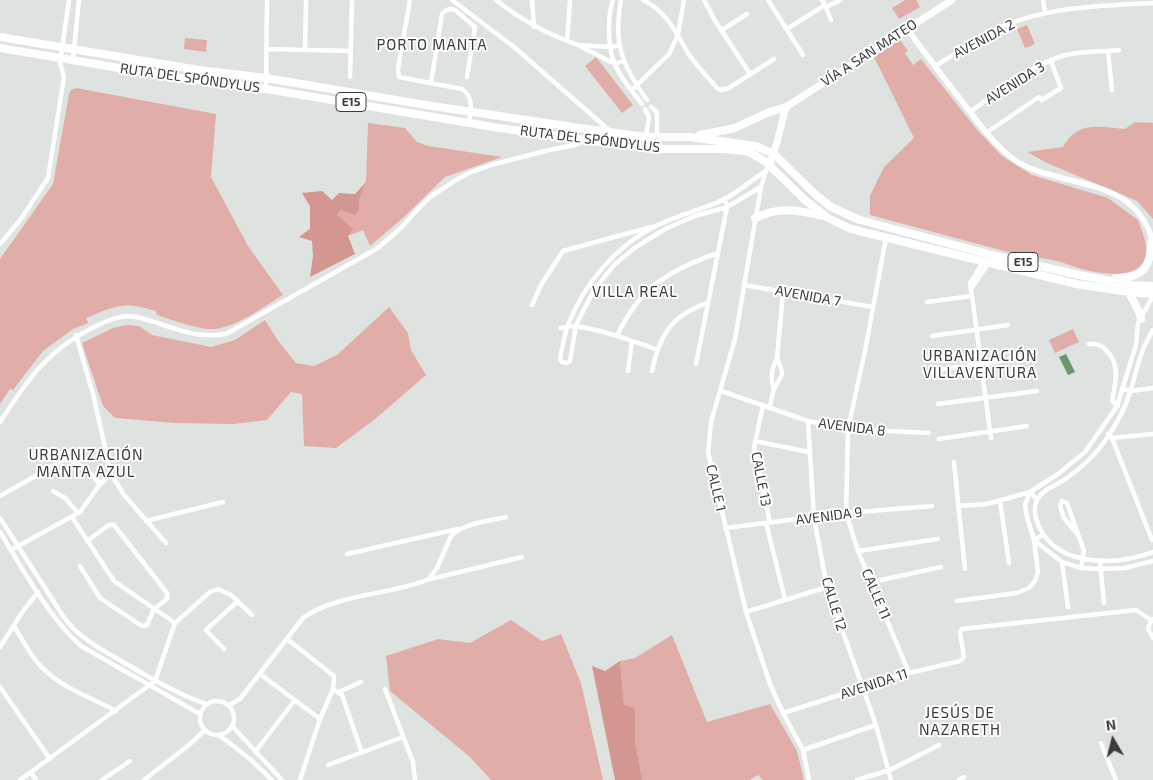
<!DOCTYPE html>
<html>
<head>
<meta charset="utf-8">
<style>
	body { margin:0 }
	#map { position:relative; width:1153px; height:780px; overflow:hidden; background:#dfe3e0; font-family:"Exo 2",sans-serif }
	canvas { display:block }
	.north { position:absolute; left:1088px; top:715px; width:50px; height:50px; -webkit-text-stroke:4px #fff; paint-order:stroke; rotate:352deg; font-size:14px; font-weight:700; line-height:20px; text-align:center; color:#3b3c3b }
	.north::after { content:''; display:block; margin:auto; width:18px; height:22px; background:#3b3c3b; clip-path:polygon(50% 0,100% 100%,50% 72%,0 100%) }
</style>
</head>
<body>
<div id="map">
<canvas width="1153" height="780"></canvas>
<div class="north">N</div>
</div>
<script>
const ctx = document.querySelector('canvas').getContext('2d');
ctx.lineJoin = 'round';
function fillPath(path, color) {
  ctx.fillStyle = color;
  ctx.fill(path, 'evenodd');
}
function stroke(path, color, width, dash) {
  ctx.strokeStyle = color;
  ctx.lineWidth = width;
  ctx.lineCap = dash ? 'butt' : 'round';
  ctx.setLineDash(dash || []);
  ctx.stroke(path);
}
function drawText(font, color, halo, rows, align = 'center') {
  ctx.font = font + ' "Exo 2",sans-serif';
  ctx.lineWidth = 4;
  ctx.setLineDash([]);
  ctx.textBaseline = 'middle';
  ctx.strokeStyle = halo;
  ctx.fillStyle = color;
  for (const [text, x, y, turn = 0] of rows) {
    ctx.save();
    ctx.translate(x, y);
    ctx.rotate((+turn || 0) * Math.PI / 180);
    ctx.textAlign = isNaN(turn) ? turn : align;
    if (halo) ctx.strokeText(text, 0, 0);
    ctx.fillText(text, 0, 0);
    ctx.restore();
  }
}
fillPath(new Path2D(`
	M905,0H916L920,7L899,19L892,8Z
	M1027,25L1035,44L1025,48L1017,29Z
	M185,38L207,40L206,52L184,49Z
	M900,40L908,51L905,53L913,65L921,59L978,131L1002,156L1032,175L1108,198L1138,220C1141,229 1146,239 1146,250C1147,279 1109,275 1090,271C1079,269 1068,264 1057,261C1044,258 1032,256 1019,255L870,215V196L884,167L914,138L874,57Z
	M596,57L633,105L622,113L585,66Z
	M76,88L216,114L211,177L248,246L283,295C263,307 237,327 214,329C199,330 172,320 157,315L156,311C124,301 117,305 86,318L88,323L73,329L43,351L13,390L10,389L0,404V259L53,184L69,94L71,90Z
	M1135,122L1153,123V219L1137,201L1047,163L1027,152L1063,147C1078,120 1099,127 1125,129Z
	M368,123L405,128L417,142L428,146L502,157L445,177L404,217L370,246L363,230L348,236L337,215L340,210H359V200L366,182Z
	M389,307L408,333L411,350L426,375L374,420L336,448L304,446L302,394L291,392L267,420L233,424L174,423L115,418L103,406L82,343L113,328L126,325L139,326L152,335L211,347L235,340L265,320L279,342L296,363L314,366L337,355Z
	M1073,329L1079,342L1055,353L1049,340Z
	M511,620L542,641L561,634L581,683L603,780H491L470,757L390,691L386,656L438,639L470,643Z
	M672,635L707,722L770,704L797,751L804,780H763L758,775L750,780H641L635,742V709L624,705L620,661L635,658Z`), '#e1ada8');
fillPath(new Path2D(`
	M366,182L359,200V210L355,215L340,210L337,215L353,229L348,236L355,254L310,277L313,256L312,241L299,237L310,229V206L302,193L322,191L332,200L339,193L355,194Z
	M620,661L624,705L635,708V742L642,780H615L592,666L605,671Z`), '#d49691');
fillPath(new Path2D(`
	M1066,354L1075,372L1068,375L1059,357Z`), '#6b976f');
stroke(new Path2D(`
	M410,0L398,69L399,77L462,89C474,97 471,110 469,123
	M452,0L514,47L610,131
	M496,0C522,21 547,34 578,45
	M532,0L534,27
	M613,0C607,17 608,49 615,65C622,80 633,92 642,104
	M621,0C613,44 622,65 647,100
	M643,0C666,11 676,32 688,53C696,65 708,78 718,89L722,90L729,88L774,59
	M704,0L714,19L750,74
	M768,0L803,55
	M1043,0L1045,12
	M825,5L831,20
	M826,7L840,0
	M787,29L825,5L822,0
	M722,30L747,14
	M567,41L570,0
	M619,45L611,47L578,45L615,64L623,61
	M266,49L350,51
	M305,50L306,0
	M1108,51L1112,90
	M73,59L79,0
	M935,66C957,53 978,37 1001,27C1049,6 1102,6 1153,3
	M350,77L352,0
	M431,83L442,14C445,10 449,8 455,10L475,27L467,77
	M266,89L267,0
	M632,90L669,54L678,35L684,0
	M651,107L657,112V149
	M970,112C999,91 1028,67 1062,56C1080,51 1101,52 1119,50
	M986,133L1039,97L1042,100L1061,88L1051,61
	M644,148L649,117L645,109
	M770,165L766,170L761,187L735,339L711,422L708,452L746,612L770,684L783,713L803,750L809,780
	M761,187L727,207L695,216L665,229L636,247L615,264L594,290L576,325L570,361L567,363L562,362L560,359C562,348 564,336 568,325C584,284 615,247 654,227C676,215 702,210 725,199C739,191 752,180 766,171
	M886,238L865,351L848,429L846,513L858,551L909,673
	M0,244L21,219L48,178L64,77L60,63L69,0
	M984,261L970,283L972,296L991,438
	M744,285L873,307
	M971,289L990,261
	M1153,296L1138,323L1136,345L1117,406L1111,415L1085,452L1058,474L1030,492L1025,505L1027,517L1034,540L1062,562L1081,568L1101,569L1125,568L1153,561
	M927,302L972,296
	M532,305L541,285L563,251L651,227
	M561,328C582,321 634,342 656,349
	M1153,330C1150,335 1147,341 1144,347C1136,366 1133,389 1124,408C1119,419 1112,431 1105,441C1095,455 1081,468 1067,478C1058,485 1042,489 1037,500C1032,510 1036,521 1040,529C1061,568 1117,565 1153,552
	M76,335L93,394L111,474L124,495L166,543
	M617,336C639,288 669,270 718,253
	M932,336L1008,325
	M1089,344C1095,343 1099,344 1104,348C1121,362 1116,382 1112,401L1118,406
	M696,364L727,207L725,198
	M936,370L1022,358
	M628,371L632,341
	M652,371C659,336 672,314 708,303
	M774,389C769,378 772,368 777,358
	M1123,389L1131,391L1153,388
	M721,391L808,421L848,429L929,433
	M938,404L1037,391
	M763,405L754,448L770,523
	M770,407C771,401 772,393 775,387C784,373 784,374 777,358L783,292
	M808,421L814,518L827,587L876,725L891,780
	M0,422C28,379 48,349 96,326C109,320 122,314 136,317C168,324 192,340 226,334L378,248L402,227L417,210L430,197L456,180L469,173L491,165L549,150L575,145L586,140L587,129
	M1108,434L1112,438L1152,540
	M1112,438L1153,434
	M939,439L1027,426
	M755,441L809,452
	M954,462L965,569
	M100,484L111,474
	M53,491L65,498L78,513
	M0,496L64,460C77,459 92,474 100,484L80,512L11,550
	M1000,501L1009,563
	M958,506L987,504L1030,492L1037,500
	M0,518L63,616C78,638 101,649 123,662C150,678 177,694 206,704
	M146,521L223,502
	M766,523L785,599
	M725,528L846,513L932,506
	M0,532C22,568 50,619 81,646L200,714
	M1078,535L1064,518L1060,506L1062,501L1067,503L1084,551L1081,568
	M858,551L938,539
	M347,554L458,529
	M1100,561L1104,603
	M1062,562L1068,607
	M80,566L100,598L142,626L147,625L154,609L167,599V593L114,525H109L87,541
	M431,579L522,557
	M872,582L941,567
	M957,601L1017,593L1029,588L1035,581L1038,572L1034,540L1043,535
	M746,612L827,587
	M1152,621L1151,620L1148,629L1153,638
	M175,623L210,592L218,589L231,595L252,615
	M14,626C24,642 33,661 48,673C67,690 94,699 116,711
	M287,639L334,676L333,689L320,719L300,780
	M0,647L23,611L38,592
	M224,649L206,630L238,601
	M260,674L320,719
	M0,687L50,759
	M333,689L342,695L362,753
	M385,689L413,762L415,780
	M339,692L361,682
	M200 718a17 17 0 1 1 34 0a17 17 0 1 1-34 0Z
	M229,705L240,699L303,618C335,594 392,595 429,579L437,568L451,536C464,523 488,521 506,517
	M783,713L909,673L960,661L964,657L960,632L962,629L1136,610L1151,620L1153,619
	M232,726L282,780
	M219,735L250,759L272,780
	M1101,743L1116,780
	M803,750L876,725
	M255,752L295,700
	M328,765L403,737
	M31,772L36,780
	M20,780L155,681L175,623L114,581L72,517
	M102,780L130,761
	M144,780L189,745L205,730
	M857,780L890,770L939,745
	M959,780L964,777`), '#fff', 4.5);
stroke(new Path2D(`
	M907,29C926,54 945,80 965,105C980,125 995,146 1016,161C1027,168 1039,172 1051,175C1097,188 1138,190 1153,242`), '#fff', 5.5);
stroke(new Path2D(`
	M770,165L777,142L786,107L952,0`), '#fff', 7);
stroke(new Path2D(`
	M0,37L199,70L266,78L432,106L587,129L646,137H690L756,146L774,154L817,196L831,207L860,220L992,255L1079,275L1132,285L1153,286
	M0,48L167,76L266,89L499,128L608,143L657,149H724L744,151L751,153L766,162L805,200L828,218L851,229L1076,284L1129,292L1153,294
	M700,135L735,128L767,113L786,107
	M755,218C781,206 797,210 823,216
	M1116,278C1145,278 1151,265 1152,239
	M1129,292L1139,312L1141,319`), '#fff', 8);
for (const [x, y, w] of [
	[351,102,30],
	[1023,262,30]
]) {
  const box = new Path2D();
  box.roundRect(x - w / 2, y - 9.5, w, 19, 4);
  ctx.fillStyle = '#fff';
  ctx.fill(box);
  stroke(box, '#3b3c3b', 1);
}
drawText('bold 12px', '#3b3c3b', null, [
	["E15",351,102],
	["E15",1023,262]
]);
drawText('14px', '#3b3c3b', '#fff', [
	["AVENIDA 2",984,39,-28],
	["VÍA A SAN MATEO",869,53,-33],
	["RUTA DEL SPÓNDYLUS",190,78,8],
	["AVENIDA 3",1015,83,-32],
	["RUTA DEL SPÓNDYLUS",590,139,7],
	["AVENIDA 7",808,296,10],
	["AVENIDA 8",852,427,7],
	["CALLE 13",761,479,79],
	["CALLE 1",716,488,77],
	["AVENIDA 9",829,516,-7],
	["CALLE 11",876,594,67],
	["CALLE 12",834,604,73],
	["AVENIDA 11",874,684,-18]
]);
ctx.letterSpacing = '1px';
drawText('15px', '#3b3c3b', '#fff', [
	["PORTO MANTA",432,45],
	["VILLA REAL",635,292],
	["URBANIZACIÓN",980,356],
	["VILLAVENTURA",980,373],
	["URBANIZACIÓN",86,455],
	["MANTA AZUL",86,472],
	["JESÚS DE",960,713],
	["NAZARETH",960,730]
]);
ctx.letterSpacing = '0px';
</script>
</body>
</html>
